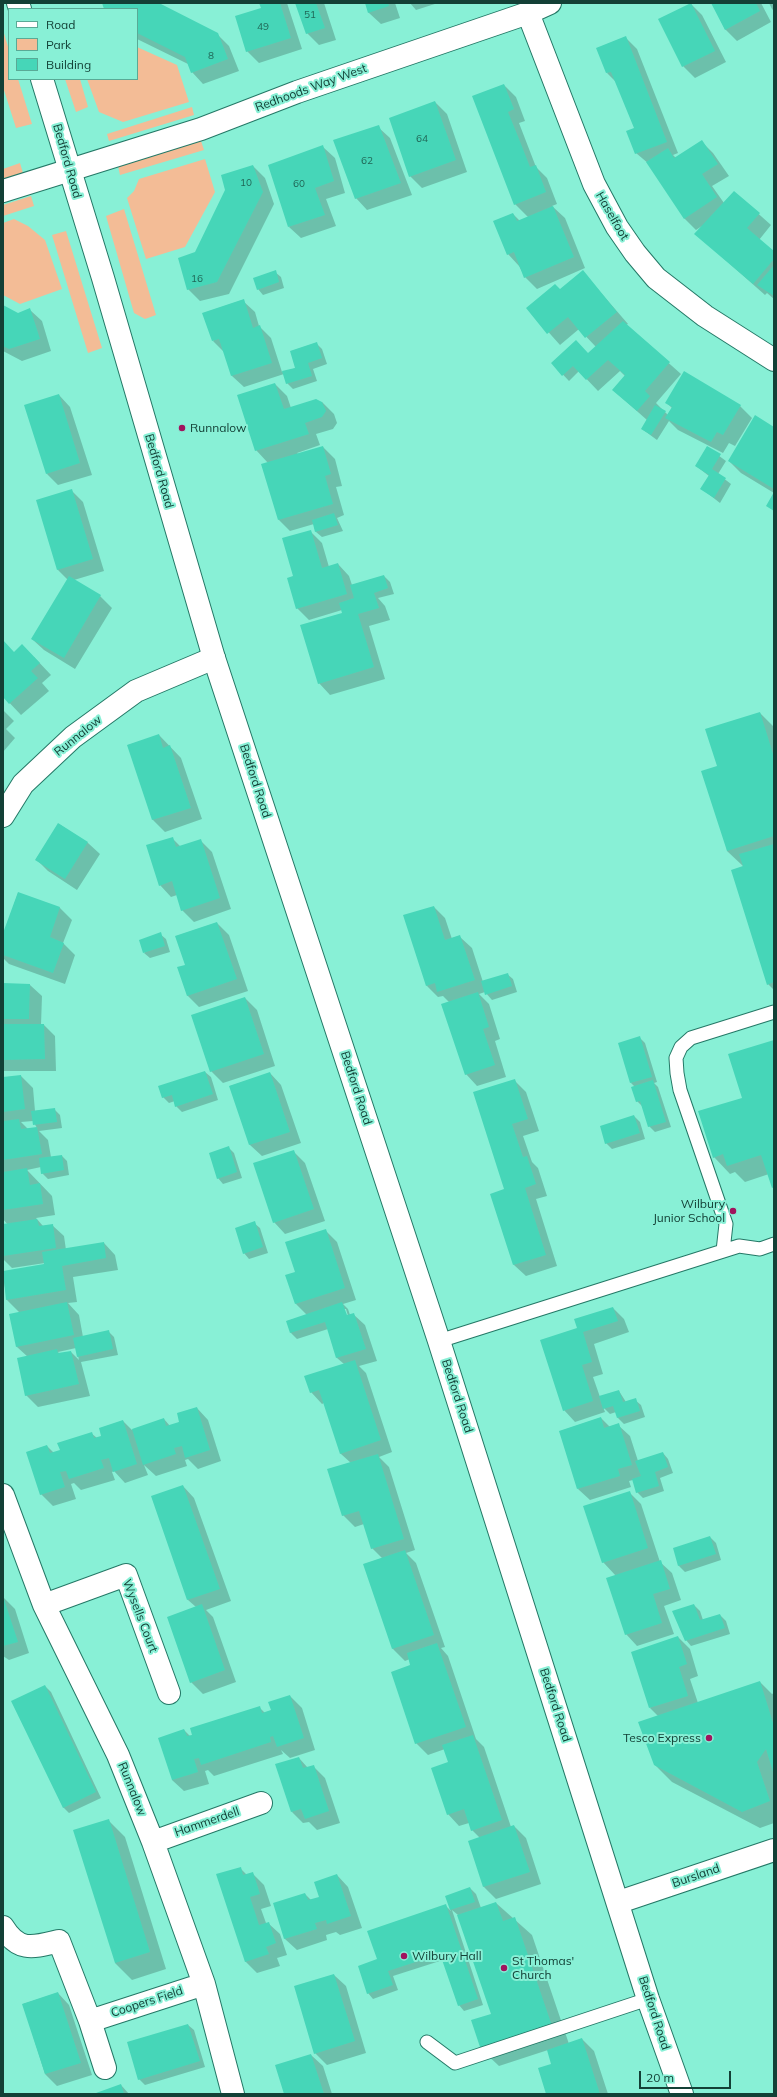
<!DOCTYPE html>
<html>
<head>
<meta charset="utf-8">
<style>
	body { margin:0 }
	#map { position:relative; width:777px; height:2097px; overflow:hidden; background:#88f0d6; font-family:Mulish,sans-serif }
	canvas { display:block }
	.frame { position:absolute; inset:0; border:4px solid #134036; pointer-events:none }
	.legend { position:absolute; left:8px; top:8px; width:130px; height:72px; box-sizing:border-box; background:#88f0d6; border:1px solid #59aa96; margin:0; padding:5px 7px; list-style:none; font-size:12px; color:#134036 }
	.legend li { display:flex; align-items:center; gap:8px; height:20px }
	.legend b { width:20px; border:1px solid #59aa96 }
	.scale { position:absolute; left:639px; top:2071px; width:92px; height:18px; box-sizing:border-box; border:2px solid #134036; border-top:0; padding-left:5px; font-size:12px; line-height:14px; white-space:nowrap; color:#134036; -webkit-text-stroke:3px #88f0d6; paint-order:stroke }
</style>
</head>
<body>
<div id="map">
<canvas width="777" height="2097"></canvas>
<div class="frame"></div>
<ul class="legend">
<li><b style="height:5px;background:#fff"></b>Road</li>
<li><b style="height:11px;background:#f3bc96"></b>Park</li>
<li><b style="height:11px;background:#46d6b8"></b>Building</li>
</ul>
<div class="scale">20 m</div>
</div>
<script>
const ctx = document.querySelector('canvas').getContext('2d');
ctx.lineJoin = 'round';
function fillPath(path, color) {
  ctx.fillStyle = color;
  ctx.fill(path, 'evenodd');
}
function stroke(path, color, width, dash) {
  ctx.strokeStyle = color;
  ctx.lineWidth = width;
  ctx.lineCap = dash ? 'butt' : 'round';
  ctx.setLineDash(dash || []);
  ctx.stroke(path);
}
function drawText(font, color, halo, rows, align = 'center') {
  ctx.font = font + ' Mulish,sans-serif';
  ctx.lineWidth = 4;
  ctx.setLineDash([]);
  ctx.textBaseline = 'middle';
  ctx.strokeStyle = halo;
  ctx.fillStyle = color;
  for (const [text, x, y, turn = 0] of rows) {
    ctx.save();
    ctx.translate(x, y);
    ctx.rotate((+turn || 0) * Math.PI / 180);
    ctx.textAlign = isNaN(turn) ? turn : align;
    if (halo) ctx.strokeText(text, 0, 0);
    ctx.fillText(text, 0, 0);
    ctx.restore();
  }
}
fillPath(new Path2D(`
	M3,30L9,50V79H18L32,124L16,128L3,87Z
	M137,47L177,65L189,102L123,122L99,112L87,79H137Z
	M65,79H80L88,107L76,112Z
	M192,107L194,115L109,141L107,134Z
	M201,141L204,150L120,175L118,166Z
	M205,159L215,192L185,247L146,259L127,198L134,191L139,179Z
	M20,163L23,173L3,180V169Z
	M31,196L34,206L3,216V205Z
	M124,209L156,315L145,319L134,313L106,216Z
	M14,219L28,226L45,240L62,289L20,304L3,295V223Z
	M66,231L102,348L88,353L52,235Z`), '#f3bc96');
fillPath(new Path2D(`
	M104,3H157L217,34L229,46L239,71L203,84L192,72L188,64L137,39V9H105Z
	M260,3H287L302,49L259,63L247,51L262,9Z
	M296,3H324L336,40L319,45L307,33Z
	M366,3H395L400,18L381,24L369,13Z
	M410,3H438L416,10Z
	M712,3H761L771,22L737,41L725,29Z
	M769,3H774V11L772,9Z
	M691,4L702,15L726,62L695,78L683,66Z
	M625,37L637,49L678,153L673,155L676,158L702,142L713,153L729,176L712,186L724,203L734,192L771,225L759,240L774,252V299L767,293L765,295L696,234L702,226L696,230L684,218L649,164L636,153L635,128L617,83L607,73Z
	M504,85L516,97L525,121L519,123L536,167L547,178L557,204L552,206L565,218L585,268L537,289L525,277L519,266L508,254L513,214L520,221L528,217L515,204Z
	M435,102L447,114L467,172L422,188L410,176Z
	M378,127L390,138L412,195L367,210L356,198Z
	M323,147L335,158L345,193L326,199L336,226L301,238L289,227Z
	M253,166L265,178L274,204L229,294L200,301L188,289Z
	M275,272L281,277L284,288L263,295L258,289Z
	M583,272L628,324L626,325L681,374L656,403L668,415L672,408L667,403L740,406L752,418L735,446L729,443L723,453L678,430L669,421L657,440L642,429L647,420L613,390L625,376L620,371L598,391L579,371L569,381L552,363L588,354L596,347L579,329L560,345L527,308L560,290Z
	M243,301L255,312L259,326L271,338L282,372L296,368L316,343L322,349L327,364L313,369L317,381L293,389L287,383L284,374L244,387L232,376L225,353L213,341Z
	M3,306L18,314L30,310L42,321L51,351L22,361L3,351Z
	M275,384L287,396L291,408L322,402L334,414L337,423L333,429L316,434L320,445L297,453L298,454L323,447L335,459L342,486L336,487L344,515L337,518L343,531L322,537L316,532L314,524L290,531L279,520L268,463L256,450Z
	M59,395L70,407L92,475L58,485L47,474Z
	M774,428V493L741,473L729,461Z
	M707,447L726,461L718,474L731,484L720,503L702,489L709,476L696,466Z
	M71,490L83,502L104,571L74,580L100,596L112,608L75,669L44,650L32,639L68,580L58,570L37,501Z
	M310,531L322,543L329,567L338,564L349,576L352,585L384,576L390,582L394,594L378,598L385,606L390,620L369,626L385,679L330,695L319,683L343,613L342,610L309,620L297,608L294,577Z
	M3,641L14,653L34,657L51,675L42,683L49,691L21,715L3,696Z
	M3,710L14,721L6,729L15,738L3,752Z
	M760,713L774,727V990L768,984L744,867L727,851L718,767Z
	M159,735L181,758L202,819L165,832L153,820L128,745Z
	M59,824L88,843L100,854L77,890L48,871L36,859Z
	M172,838L181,847L201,841L212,852L231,909L194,922L182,910L177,895L171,897L160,885Z
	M18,893L60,908L72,920L63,943L75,955L65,984L9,964L3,958V936Z
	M434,907L445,918L452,939L460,937L472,948L483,982L507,974L513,979L517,992L492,1000L485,992L479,994L489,1004L500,1039L495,1041L506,1077L477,1086L466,1074L449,1002L443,996L438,997L427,986Z
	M217,923L229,935L248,991L199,1007L187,995L186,965Z
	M160,934L166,939L170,952L150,958L144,953Z
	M3,984L30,985L42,996L41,1025H44L55,1036L56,1071H3Z
	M245,998L257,1010L275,1066L223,1083L211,1071Z
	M640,1038L645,1043L657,1082L654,1083L658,1087L671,1127L655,1132L649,1126L643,1107L637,1101L635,1087L631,1083Z
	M774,1041V1189L769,1174L745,1182L735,1172L730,1174L714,1157Z
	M205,1072L211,1077L218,1100L182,1112L176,1106L175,1101L169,1103L163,1097Z
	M270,1073L281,1085L301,1143L262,1156L250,1145L230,1086Z
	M21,1076L33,1088L35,1111L54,1109L60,1115L62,1128L39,1131L48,1140L51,1157L62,1156L67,1161L69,1175L48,1179L42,1173L41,1167L27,1170L52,1196L55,1215L36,1218L43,1226L52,1225L64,1236L66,1250L104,1243L115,1255L118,1270L73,1277L77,1302L68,1303L79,1315L83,1337L108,1331L114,1337L118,1355L81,1362L90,1396L38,1407L26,1395L28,1357L17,1347L20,1313L7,1300L3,1276V1272L45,1265V1263L12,1268L3,1259V1225H8L3,1219V1078ZM33,1121L37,1128L28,1129L21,1122ZM76,1348L79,1360L71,1352L60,1354L58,1352Z
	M514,1080L526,1092L539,1131L523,1136L532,1162L538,1168L547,1196L536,1199L557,1266L526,1276L514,1265L505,1190Z
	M634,1116L640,1122L645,1139L612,1149L606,1143Z
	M229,1148L234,1153L242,1178L223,1184L218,1178Z
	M293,1151L305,1163L325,1221L285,1234L274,1222Z
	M254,1223L260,1228L268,1253L249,1259L244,1253Z
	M325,1230L337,1242L356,1300L343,1304L348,1309L350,1315L353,1314L365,1325L377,1361L359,1366L366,1373L392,1452L379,1457L389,1467L415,1550L406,1553L416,1563L445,1647L441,1648L448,1656L476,1739L484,1747L511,1827L514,1826L526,1838L541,1884L496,1899L484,1887L469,1842L480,1838L472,1830L469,1823L459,1826L448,1814L450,1763L445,1749L428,1755L416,1743L412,1666L410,1659L405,1661L393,1649L364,1565L383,1559L372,1548L364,1524L355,1527L343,1515L351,1463L341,1454L324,1403L322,1404L311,1392L344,1364L337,1358L328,1329L297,1339L291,1333L287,1321L307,1315L296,1304L287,1276L296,1273ZM344,1309H346L349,1319L347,1320Z
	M613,1308L624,1319L629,1332L594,1344L603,1374L593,1377L600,1397L619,1391L626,1402L635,1400L641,1405L645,1417L624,1424L618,1418L616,1412L610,1414L603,1407L605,1412L575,1422L564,1410L578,1329Z
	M197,1408L208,1420L221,1461L198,1469L188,1459L185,1460L187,1466L156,1476L144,1465L148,1475L125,1483L114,1471L112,1472L115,1480L81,1490L74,1483L71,1484L76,1499L53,1506L41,1494L47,1446L54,1453L61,1451L91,1433L97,1438L102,1437L123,1421L132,1430L164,1419L170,1426L180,1422Z
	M601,1418L610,1427L618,1425L630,1436L638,1461L663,1453L668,1459L673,1473L660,1478L664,1491L643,1498L637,1492L633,1480L629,1481L631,1487L590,1500L578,1489Z
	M183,1486L194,1498L231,1601L206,1610L213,1617L236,1682L203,1694L191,1682L196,1607L188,1600L152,1497Z
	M629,1492L641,1504L660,1562L672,1573L681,1600L664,1606L674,1634L637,1646L626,1634L616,1576L603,1562Z
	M710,1537L716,1543L721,1560L685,1572L679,1566L674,1549Z
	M3,1597L15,1609L29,1653L9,1660L3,1656Z
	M694,1605L700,1611L703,1620L720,1615L726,1621L730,1634L691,1646L686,1640Z
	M678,1637L690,1649L698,1676L690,1679L698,1703L760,1682L772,1694L774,1693V1823L760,1828L672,1782L655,1765L658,1716L650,1708Z
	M45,1686L51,1692L101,1798L69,1813L63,1807Z
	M290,1696L302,1708L315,1750L290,1758L281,1750L283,1754L214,1776L208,1770L205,1771L209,1784L184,1791L172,1780L184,1730L190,1736L259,1707L265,1713L272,1711Z
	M299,1758L308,1768L313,1766L325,1778L340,1823L317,1830L309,1822L303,1823L292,1812Z
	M108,1820L125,1837L166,1969L132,1980L115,1963Z
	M240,1868L247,1875L252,1873L264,1885L271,1906L261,1909L266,1923H268L280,1934L287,1955L277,1958L280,1966L257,1973L245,1961Z
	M337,1875L348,1887L362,1928L340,1935L336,1932L326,1935L327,1940L297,1950L285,1939L274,1904L305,1894L311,1900L320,1898Z
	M470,1888L476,1894L481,1908L496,1903L532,1935L569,2044L582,2039L594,2051L608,2094H547L552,2065L548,2050L499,2066L482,2050L492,2015L458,1915L452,1910L483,2005L464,2011L459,2005L443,1960L393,1976L398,1990L373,1999L368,1993L378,1960L446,1906L451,1911L446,1897Z
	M334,1975L346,1986L366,2053L327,2065L315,2053Z
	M58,1993L69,2005L92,2075L57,2086L45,2074L23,2004Z
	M188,2025L194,2030L205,2067L145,2085L139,2079Z
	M311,2055L323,2066L332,2094H285Z
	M121,2085L129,2094H98Z`), '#0003');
fillPath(new Path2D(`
	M102,3H159L218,33L228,59L191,73L185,57L137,33V9H104Z
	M259,3H280L291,38L246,52L235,16L261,8Z
	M295,3H316L325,28L306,34Z
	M365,3H388L389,6L368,13Z
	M691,3L715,51L682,67L658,19Z
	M711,3H756L760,11L725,30Z
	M626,36L667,142L635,154L626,131L634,128L611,72L606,73L596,48Z
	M504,84L514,109L508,112L519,139L530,167L536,165L546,192L514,205L472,96Z
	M435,101L456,160L409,177L389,118Z
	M379,125L401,183L355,199L333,140Z
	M702,140L718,164L702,174L717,197L684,219L646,162L668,148L674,158Z
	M323,145L334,181L315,188L325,215L288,227L268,165Z
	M253,165L263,192L217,282L187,290L178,258L195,252L225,190L221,175Z
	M734,191L760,213L747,228L774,251V259L753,284L694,234Z
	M553,206L574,257L524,278L514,252L507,255L493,221L513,213L517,221Z
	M774,265V296L757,285Z
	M276,270L279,282L257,290L253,278Z
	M583,270L617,312L585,338L568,317L547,334L526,308L555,284L560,289Z
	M244,299L253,328L260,325L272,363L231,376L219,339L212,341L202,313Z
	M3,305L18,313L30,308L40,339L9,349L3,346Z
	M623,321L670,362L645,391L650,396L637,411L612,390L625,375L608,360L586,380L573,366L562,376L551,363L576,340L588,353Z
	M317,342L322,358L308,363L312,376L286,384L282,371L295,368L290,351Z
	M684,371L741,405L723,435L717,432L711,442L665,418L672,407L665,403Z
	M275,383L284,409L316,399L322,402L326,411L322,417L305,423L309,434L255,451L237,395Z
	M59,394L80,463L46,474L24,405Z
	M655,405L666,411L651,435L641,429Z
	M755,415L774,427V489L728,461Z
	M323,446L331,474L325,476L333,504L278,520L261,464Z
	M707,446L721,454L712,469L726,478L714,498L700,489L709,475L695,466Z
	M72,489L93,559L57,570L36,500Z
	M774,492V511L766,506Z
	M334,513L338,525L315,532L312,520Z
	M311,530L322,568L338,563L347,594L296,609L287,578L293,576L282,538Z
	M384,575L388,588L374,593L379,608L358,614L374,667L318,684L300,625L342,613L339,603L354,598L350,585Z
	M69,576L101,595L64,658L31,639Z
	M3,640L14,652L22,644L40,663L31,671L38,678L9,704L3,697Z
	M760,712L774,757V836L727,851L701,771L717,766L705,729Z
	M159,734L163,748L170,745L191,808L152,820L127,745Z
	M58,823L88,842L65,879L35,860Z
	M173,837L176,847L201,839L220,898L181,911L172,881L159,886L146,845Z
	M774,844V982L767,985L731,870L743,866L739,854Z
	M18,892L60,907L50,937L64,943L53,973L3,955V933Z
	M434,906L445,940L460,935L475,980L437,992L435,983L426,986L403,915Z
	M217,922L237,979L187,996L177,967L185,965L175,936Z
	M161,932L165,946L143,953L139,940Z
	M508,973L512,986L485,995L481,981Z
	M3,983L30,984L29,1019H3Z
	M478,992L489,1027L483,1029L495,1065L465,1075L441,1004Z
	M245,997L264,1054L210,1072L191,1015Z
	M3,1024H44L45,1059L3,1060Z
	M640,1036L652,1077L630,1083L618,1043Z
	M774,1040V1187L772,1188L761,1155L727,1166L723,1154L713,1158L698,1111L742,1098L728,1054Z
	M205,1071L213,1094L175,1107L172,1095L162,1098L158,1086Z
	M270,1072L290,1132L249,1145L229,1086Z
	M21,1075L25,1109L3,1112V1077Z
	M515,1079L528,1119L512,1124L523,1157L527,1156L536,1184L525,1188L546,1255L513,1265L490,1194L504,1189L473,1092Z
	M653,1080L666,1122L648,1127L640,1101L636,1102L631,1087Z
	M55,1108L57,1122L33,1125L31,1111Z
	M634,1115L640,1133L605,1144L600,1126Z
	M19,1119L21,1129L37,1127L42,1154L3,1160V1121Z
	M229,1146L237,1172L217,1179L209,1153Z
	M294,1150L314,1209L273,1223L253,1163Z
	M62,1155L64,1170L41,1174L39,1158Z
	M27,1168L30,1185L40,1183L43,1204L3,1210V1172Z
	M37,1219L39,1226L53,1224L56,1248L3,1256V1224Z
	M255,1221L263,1247L243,1254L235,1228Z
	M326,1229L345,1288L295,1304L285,1275L295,1272L285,1242Z
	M104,1242L106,1258L62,1266L66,1290L6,1300L3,1271L44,1264L42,1252Z
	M67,1302L74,1335L16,1347L9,1314Z
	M342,1302L347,1315L354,1313L366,1349L336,1358L325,1322L290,1333L286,1321Z
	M613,1307L618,1321L583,1332L592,1362L582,1365L593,1401L563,1411L540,1340L577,1328L574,1319Z
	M109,1330L113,1349L77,1357L73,1338Z
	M57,1349L58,1353L71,1351L79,1384L25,1396L17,1358Z
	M355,1360L381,1440L340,1454L319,1390L310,1393L304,1376Z
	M619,1390L623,1402L636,1398L640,1411L617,1418L613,1406L603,1409L599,1396Z
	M197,1407L210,1450L185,1458L182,1446L174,1448L176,1454L143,1465L132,1429L164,1418L166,1426L179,1422L177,1413Z
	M601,1417L604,1428L619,1423L632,1465L618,1469L620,1476L577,1489L559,1431Z
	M123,1420L137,1464L113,1472L109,1458L101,1460L104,1468L69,1479L66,1471L60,1472L65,1487L40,1495L26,1452L47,1445L50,1453L60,1450L57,1443L92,1432L94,1438L101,1436L99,1428Z
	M663,1452L668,1467L655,1472L659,1486L636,1493L632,1479L641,1476L635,1461Z
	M378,1454L404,1539L371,1549L359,1511L342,1516L327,1469Z
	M183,1485L220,1589L187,1600L151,1496Z
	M630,1491L648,1548L602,1563L583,1506Z
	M710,1536L716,1554L678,1566L673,1548Z
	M405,1550L434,1635L392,1649L363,1564Z
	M661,1560L670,1589L653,1594L662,1623L625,1635L606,1578Z
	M3,1596L18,1642L3,1646Z
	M202,1604L225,1670L190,1683L167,1617Z
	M694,1604L700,1620L720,1614L725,1628L685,1641L672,1611Z
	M678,1636L687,1664L679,1667L688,1696L649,1708L631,1652Z
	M437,1643L466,1727L415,1744L391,1672L410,1665L407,1653Z
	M760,1681L774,1726V1775L766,1749L757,1762L770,1801L742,1812L654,1765L638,1722Z
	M45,1685L96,1792L63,1808L11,1701Z
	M290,1695L304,1738L277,1747L273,1736L270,1737L271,1742L201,1765L199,1758L194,1759L198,1772L172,1780L158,1738L184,1729L187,1736L192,1735L190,1728L260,1706L262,1713L271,1710L268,1702Z
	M473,1735L502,1820L471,1831L464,1809L447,1815L431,1768L448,1762L442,1745Z
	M299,1757L303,1768L314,1765L329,1811L305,1819L301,1809L291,1812L275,1764Z
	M109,1819L150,1952L115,1963L73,1830Z
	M514,1825L530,1872L483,1887L468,1841Z
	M241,1867L243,1875L253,1872L260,1894L250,1897L259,1925L269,1922L276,1943L266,1947L269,1954L245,1962L216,1874Z
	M337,1874L351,1916L327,1924L326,1920L315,1923L317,1929L284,1939L273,1903L305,1893L308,1900L319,1897L314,1882Z
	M470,1887L475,1902L450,1910L445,1896Z
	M496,1902L503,1921L515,1917L552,2026L481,2050L471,2020L491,2014L457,1915Z
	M446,1904L478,1999L458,2006L440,1954L388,1971L393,1985L367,1994L358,1966L377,1959L367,1931Z
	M334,1974L355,2041L314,2054L294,1986Z
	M58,1992L81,2063L45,2074L22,2004Z
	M188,2024L200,2061L138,2080L127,2042Z
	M582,2038L600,2094H546L538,2068L551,2064L547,2050Z
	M311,2054L324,2094H284L275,2065Z
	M121,2084L124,2094H97L96,2093Z`), '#46d6b8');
const lane = new Path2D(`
	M723,1251L726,1224L680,1090L677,1073L676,1058L681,1047L691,1038L774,1012
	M439,1341L739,1246L760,1249L774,1244
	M427,2042L455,2063L648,1999`);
const street = new Path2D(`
	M528,13L594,184L617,227L635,253L656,278L705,316L774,360
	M3,191L201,129L297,92L528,13L550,3
	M3,816L23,784L73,737L136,691L214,658
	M3,1495L44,1605L118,1755L153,1842L204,1984L233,2094
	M44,1605L126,1575L169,1693
	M153,1842L261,1803
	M619,1902L774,1850
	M3,1927C19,1953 34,1947 59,1941L90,2021L105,2068
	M90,2021L204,1984`);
const secondary = new Path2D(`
	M18,3L20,9
	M42,79L103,278L214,658L439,1341L648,1999L682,2094`);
stroke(lane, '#247866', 15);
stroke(street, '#247866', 24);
stroke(secondary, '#247866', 24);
stroke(lane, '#fff', 13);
stroke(street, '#fff', 22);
stroke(secondary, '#fff', 22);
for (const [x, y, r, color] of [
	[182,428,4,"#a0145e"],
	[733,1211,4,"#a0145e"],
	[709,1738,4,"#a0145e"],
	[404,1956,4,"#a0145e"],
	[504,1968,4,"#a0145e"]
]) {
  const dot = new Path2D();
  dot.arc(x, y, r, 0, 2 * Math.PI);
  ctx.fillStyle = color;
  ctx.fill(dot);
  stroke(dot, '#88f0d6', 1.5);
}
drawText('10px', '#206656', null, [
	["51",310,15],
	["49",263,27],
	["8",211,56],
	["64",422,139],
	["62",367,161],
	["10",246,183],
	["60",299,184],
	["16",197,279]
]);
drawText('12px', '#134036', '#88f0d6', [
	["Redhoods Way West",311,88,-20],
	["Bedford Road",67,161,74],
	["Haselfoot",612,216,60],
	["Bedford Road",159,471,74],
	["Runnalow",78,736,-39],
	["Bedford Road",255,781,72],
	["Bedford Road",356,1088,72],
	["Bedford Road",457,1396,72],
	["Wysells Court",140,1616,69],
	["Bedford Road",555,1705,72],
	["Runnalow",132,1789,68],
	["Hammerdell",207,1822,-19],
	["Bursland",696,1876,-19],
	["Coopers Field",147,2002,-18],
	["Bedford Road",654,2013,72]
]);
drawText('12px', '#134036', '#88f0d6', [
	["Runnalow",190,428],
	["Wilbury",725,1204,"right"],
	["Junior School",725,1218,"right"],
	["Tesco Express",701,1738,"right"],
	["Wilbury Hall",412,1956],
	["St Thomas'",512,1961],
	["Church",512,1975]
], 'left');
</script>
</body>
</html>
